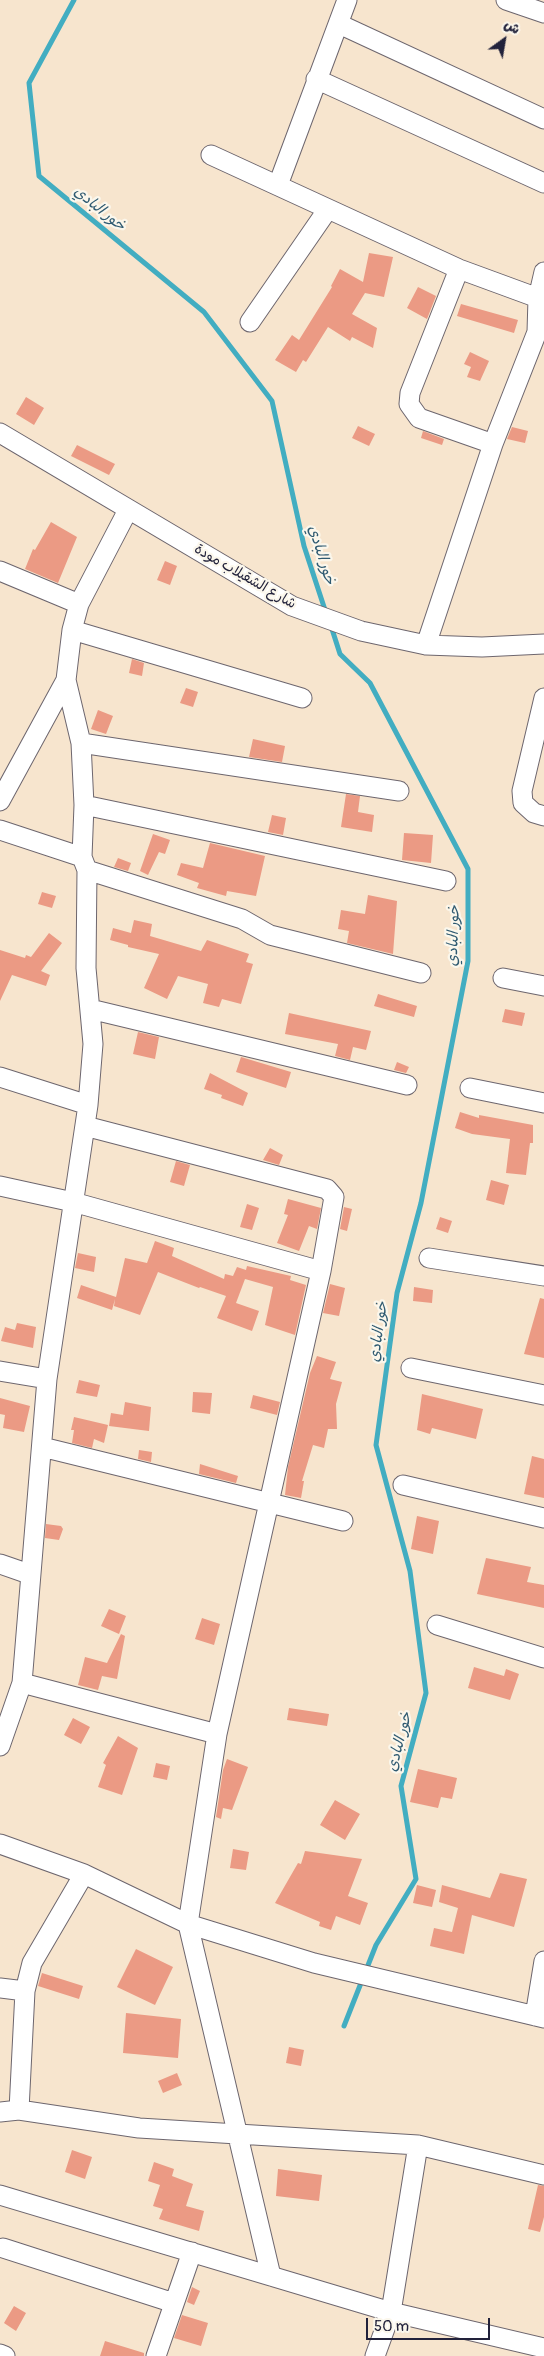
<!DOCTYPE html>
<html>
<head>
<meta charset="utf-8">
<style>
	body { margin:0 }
	#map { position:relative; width:544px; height:2356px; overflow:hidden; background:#f7e5ce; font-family:Pangolin,"Playpen Sans Arabic",sans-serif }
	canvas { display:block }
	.north { position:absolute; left:479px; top:15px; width:50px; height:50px; -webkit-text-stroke:4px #fbf7ec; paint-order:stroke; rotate:32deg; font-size:14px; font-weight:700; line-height:20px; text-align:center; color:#22223b }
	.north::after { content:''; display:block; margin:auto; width:18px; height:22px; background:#22223b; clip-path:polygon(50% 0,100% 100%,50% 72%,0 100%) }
	.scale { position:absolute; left:366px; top:2318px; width:124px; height:22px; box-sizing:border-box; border:2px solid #22223b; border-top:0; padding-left:6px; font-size:15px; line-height:18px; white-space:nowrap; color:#22223b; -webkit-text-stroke:4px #fbf7ec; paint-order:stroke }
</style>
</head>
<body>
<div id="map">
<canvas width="544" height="2356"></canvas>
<div class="north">ش</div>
<div class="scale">50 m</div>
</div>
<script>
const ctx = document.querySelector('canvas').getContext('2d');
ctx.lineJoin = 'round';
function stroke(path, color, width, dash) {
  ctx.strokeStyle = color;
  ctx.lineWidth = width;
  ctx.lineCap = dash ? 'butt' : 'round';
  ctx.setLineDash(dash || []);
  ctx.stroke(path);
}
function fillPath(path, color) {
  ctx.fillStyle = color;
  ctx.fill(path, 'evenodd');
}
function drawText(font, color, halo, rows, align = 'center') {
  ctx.font = font + ' Pangolin,"Playpen Sans Arabic",sans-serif';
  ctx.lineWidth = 4.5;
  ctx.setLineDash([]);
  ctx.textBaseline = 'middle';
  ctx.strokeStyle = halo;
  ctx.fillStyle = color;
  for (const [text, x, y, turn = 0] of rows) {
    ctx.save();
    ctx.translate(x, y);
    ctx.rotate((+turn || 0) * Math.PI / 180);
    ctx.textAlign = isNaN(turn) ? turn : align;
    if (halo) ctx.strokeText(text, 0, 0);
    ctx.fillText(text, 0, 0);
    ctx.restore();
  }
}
stroke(new Path2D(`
	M74,0L29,83L39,176L204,312L272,401L304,546L326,613
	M331,626L340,654L370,683L468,869V961L421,1203L397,1293L376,1445L410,1571L426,1693L401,1786L416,1879L376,1945L344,2026`), '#42adc1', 5);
fillPath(new Path2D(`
	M369,253L393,257L384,297L365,293L352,314L377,328L373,348L352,337L350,341L328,327L306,362L303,360L296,372L275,360L292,335L299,340L332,287L331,286L340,269L363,282Z
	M418,287L436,296L427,319L407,308Z
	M461,304L518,320L514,333L457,316Z
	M470,352L489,361L480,381L467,377L471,367L464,364Z
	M26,397L44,408L34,425L16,414Z
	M358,426L375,434L369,446L352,438Z
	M512,427L528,431L525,443L507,439Z
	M423,431L444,439L442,445L421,438Z
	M77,445L115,464L109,475L71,456Z
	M51,522L77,537L58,583L25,569L33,549L35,550Z
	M165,561L177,566L170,585L157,580Z
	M132,659L144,663L142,676L129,673Z
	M186,688L198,692L193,707L180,703Z
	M98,710L113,716L106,734L91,729Z
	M253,739L285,746L282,762L249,757Z
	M346,794L360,796L358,812L374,815L372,832L341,827Z
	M272,815L286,818L283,835L268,832Z
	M404,833L433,835L431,863L402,860Z
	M153,834L170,840L165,854L159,852L148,875L140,871Z
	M210,843L265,856L256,896L227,891L226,896L197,888L199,883L177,875L181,863L203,868Z
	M118,858L131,863L128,871L114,867Z
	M42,892L56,896L52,908L38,904Z
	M368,895L397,901L393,954L347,943L349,931L338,929L341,910L365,914Z
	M134,920L152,924L150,936L201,951L207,940L249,954L246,962L253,964L241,1004L222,999L219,1007L203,1003L208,984L178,976L167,999L144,988L159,954L128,947V945L110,940L113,928L131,933Z
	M49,933L62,943L41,971L50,975L46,986L12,975L0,1001V950L25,958L26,955L31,957Z
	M378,994L417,1006L414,1017L374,1006Z
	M505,1009L525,1013L522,1026L502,1022Z
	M289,1013L371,1031L366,1050L353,1047L350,1060L335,1056L338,1044L285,1034Z
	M138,1032L159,1037L155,1059L133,1054Z
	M241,1057L291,1072L286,1088L236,1072Z
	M397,1062L409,1067L406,1073L394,1070Z
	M210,1073L248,1093L243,1106L221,1098L222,1095L204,1089Z
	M460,1112L479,1118V1115L533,1125V1143H530L526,1175L506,1173L510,1139L472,1134L455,1128Z
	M270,1148L283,1155L279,1165L263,1160Z
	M176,1161L190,1165L184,1186L170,1182Z
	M491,1180L509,1185L504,1205L486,1200Z
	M288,1199L321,1208L317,1229L309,1226L299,1251L277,1243L288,1215L284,1214Z
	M247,1204L259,1208L252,1230L240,1227Z
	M344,1207L352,1209L347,1231L340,1229Z
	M440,1217L452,1221L448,1233L436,1229Z
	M155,1241L174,1248L172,1256L224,1279L225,1274L233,1276L237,1267L246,1270L247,1266L291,1276L290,1280L306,1285L295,1335L265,1325L273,1287L245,1279L236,1303L259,1311L252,1331L217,1318L226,1296L200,1287L199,1288L158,1272L140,1315L114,1306L115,1299L112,1310L77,1298L81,1285L116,1297L125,1258L147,1263Z
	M78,1253L96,1257L94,1272L75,1268Z
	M330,1284L345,1288L339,1316L323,1313Z
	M414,1287L433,1290L432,1303L413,1301Z
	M540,1298L544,1299V1358L524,1354Z
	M17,1323L36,1327L33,1348L1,1341L5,1327L15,1330Z
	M317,1356L336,1362L330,1379L342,1382L336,1404L337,1429H328L324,1448L313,1445L302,1481H304L301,1498L285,1495L288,1467L310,1373Z
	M79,1380L100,1385L97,1397L76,1393Z
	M193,1392L212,1393L210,1414L192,1412Z
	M422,1394L483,1409L476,1439L432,1428L430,1434L417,1430Z
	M253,1395L280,1402L277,1415L250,1408Z
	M0,1398L30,1406L24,1432L3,1428L5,1415L0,1414Z
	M125,1402L151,1407L149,1431L109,1426L111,1413L123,1415Z
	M74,1417L108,1425L104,1443L94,1439L92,1448L72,1443L74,1430H71Z
	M139,1450L152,1452L151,1462L138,1459Z
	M532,1456L544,1459V1498L524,1494Z
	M200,1464L238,1476L236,1483L199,1474Z
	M417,1516L439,1521L433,1554L411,1549Z
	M46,1524L61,1526L63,1529L59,1540L45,1538Z
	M486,1558L531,1567L527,1582L544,1585V1608L477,1594Z
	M109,1609L126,1616L119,1634L101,1626Z
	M202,1618L220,1624L214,1645L195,1639Z
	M121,1634L125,1636L117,1679L102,1676L98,1690L78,1685L85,1657L107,1663Z
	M474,1667L504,1676L506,1669L519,1674L510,1700L468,1688Z
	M289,1708L329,1714L327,1726L287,1720Z
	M73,1718L90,1727L81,1744L64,1735Z
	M118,1736L138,1748L122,1795L98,1787L106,1765L103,1763Z
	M227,1759L248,1767L232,1810L223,1808L221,1819L216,1817L223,1770Z
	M156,1763L170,1766L167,1780L153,1777Z
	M418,1769L457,1778L452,1799L441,1797L438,1808L410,1802Z
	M335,1800L360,1814L345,1840L320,1825Z
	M233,1849L249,1852L246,1870L230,1868Z
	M305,1851L362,1859L348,1896L368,1903L360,1925L336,1916L331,1930L319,1926L320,1922L275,1903L298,1863L301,1864Z
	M500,1873L527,1879L514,1927L472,1915L464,1954L430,1946L434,1928L452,1932L458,1908L439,1902L442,1885L490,1898Z
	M417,1885L436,1890L432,1907L413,1903Z
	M136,1949L173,1967L155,2005L117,1987Z
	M42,1973L83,1986L79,1999L38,1986Z
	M126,2013L181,2019L178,2058L123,2053Z
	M289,2047L304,2050L301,2066L286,2063Z
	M177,2073L182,2085L163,2093L158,2081Z
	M72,2150L92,2157L85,2179L65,2172Z
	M154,2162L174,2169L172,2176L193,2184L186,2206L204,2211L199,2231L159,2219L163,2209L153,2206L160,2185L148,2181Z
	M278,2169L322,2175L319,2201L276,2196Z
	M538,2185L544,2186V2217L540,2232L528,2229Z
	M192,2287L200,2291L194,2305L187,2302Z
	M14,2306L26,2313L16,2331L4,2323Z
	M182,2315L208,2323L201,2346L174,2338Z
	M105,2341L144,2353V2356H100Z`), '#eb9a84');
const street = new Path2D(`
	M506,0L544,13
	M339,24L544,119
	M316,79L544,183
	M211,155L459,269L538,298
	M278,185L347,0
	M459,269L410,393L409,404L419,418L493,444
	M250,322L328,209
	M0,433L292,606L361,631L426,645L482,647L544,644
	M0,571L79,604
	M72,630L302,698
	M426,645L493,444L537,332L538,298L544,272
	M544,698L522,791L523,803L534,813L544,816
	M81,743L399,791
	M0,801L66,680
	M84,805L446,881
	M0,830L82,857
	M87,870L242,919L270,935L421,973
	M503,978L544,986
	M90,1009L407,1085
	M0,1077L88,1105
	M470,1088L544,1103
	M85,1126L327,1189L334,1197L321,1271L217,1734L188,1924L271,2276
	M0,1186L73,1202L321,1271
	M429,1258L544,1276
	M411,1368L544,1395
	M0,1371L47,1379
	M42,1447L343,1521
	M403,1485L544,1518
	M0,1564L29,1574
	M437,1625L544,1658
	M22,1683L217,1734
	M0,1746L22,1683L47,1379L88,1105L93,1044L86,968L87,870L82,857L84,805L81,743L66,680L72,630L79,604L128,510
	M0,1844L84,1874L188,1924L314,1963L544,2018
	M0,1988L25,1991
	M535,2016L544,1961
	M19,2110L25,1991L32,1963L84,1874
	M0,2112L19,2110L139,2128L418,2145L544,2175
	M0,2195L391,2312L544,2348
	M3,2248L174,2303
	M0,2354L5,2356
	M156,2356L192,2252
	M375,2356L391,2312L418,2145`);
stroke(street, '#6d666e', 21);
stroke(street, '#fff', 19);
drawText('14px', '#22223b', '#fbf7ec', [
	["شارع الشقيلاب مودة",245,577,30]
]);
drawText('italic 15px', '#2f5a71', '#fbf7ec', [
	["خور البادي",99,209,39],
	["خور البادي",321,555,73],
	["خور البادي",454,936,-88],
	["خور البادي",379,1332,-82],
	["خور البادي",400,1742,-75]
]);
</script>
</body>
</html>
